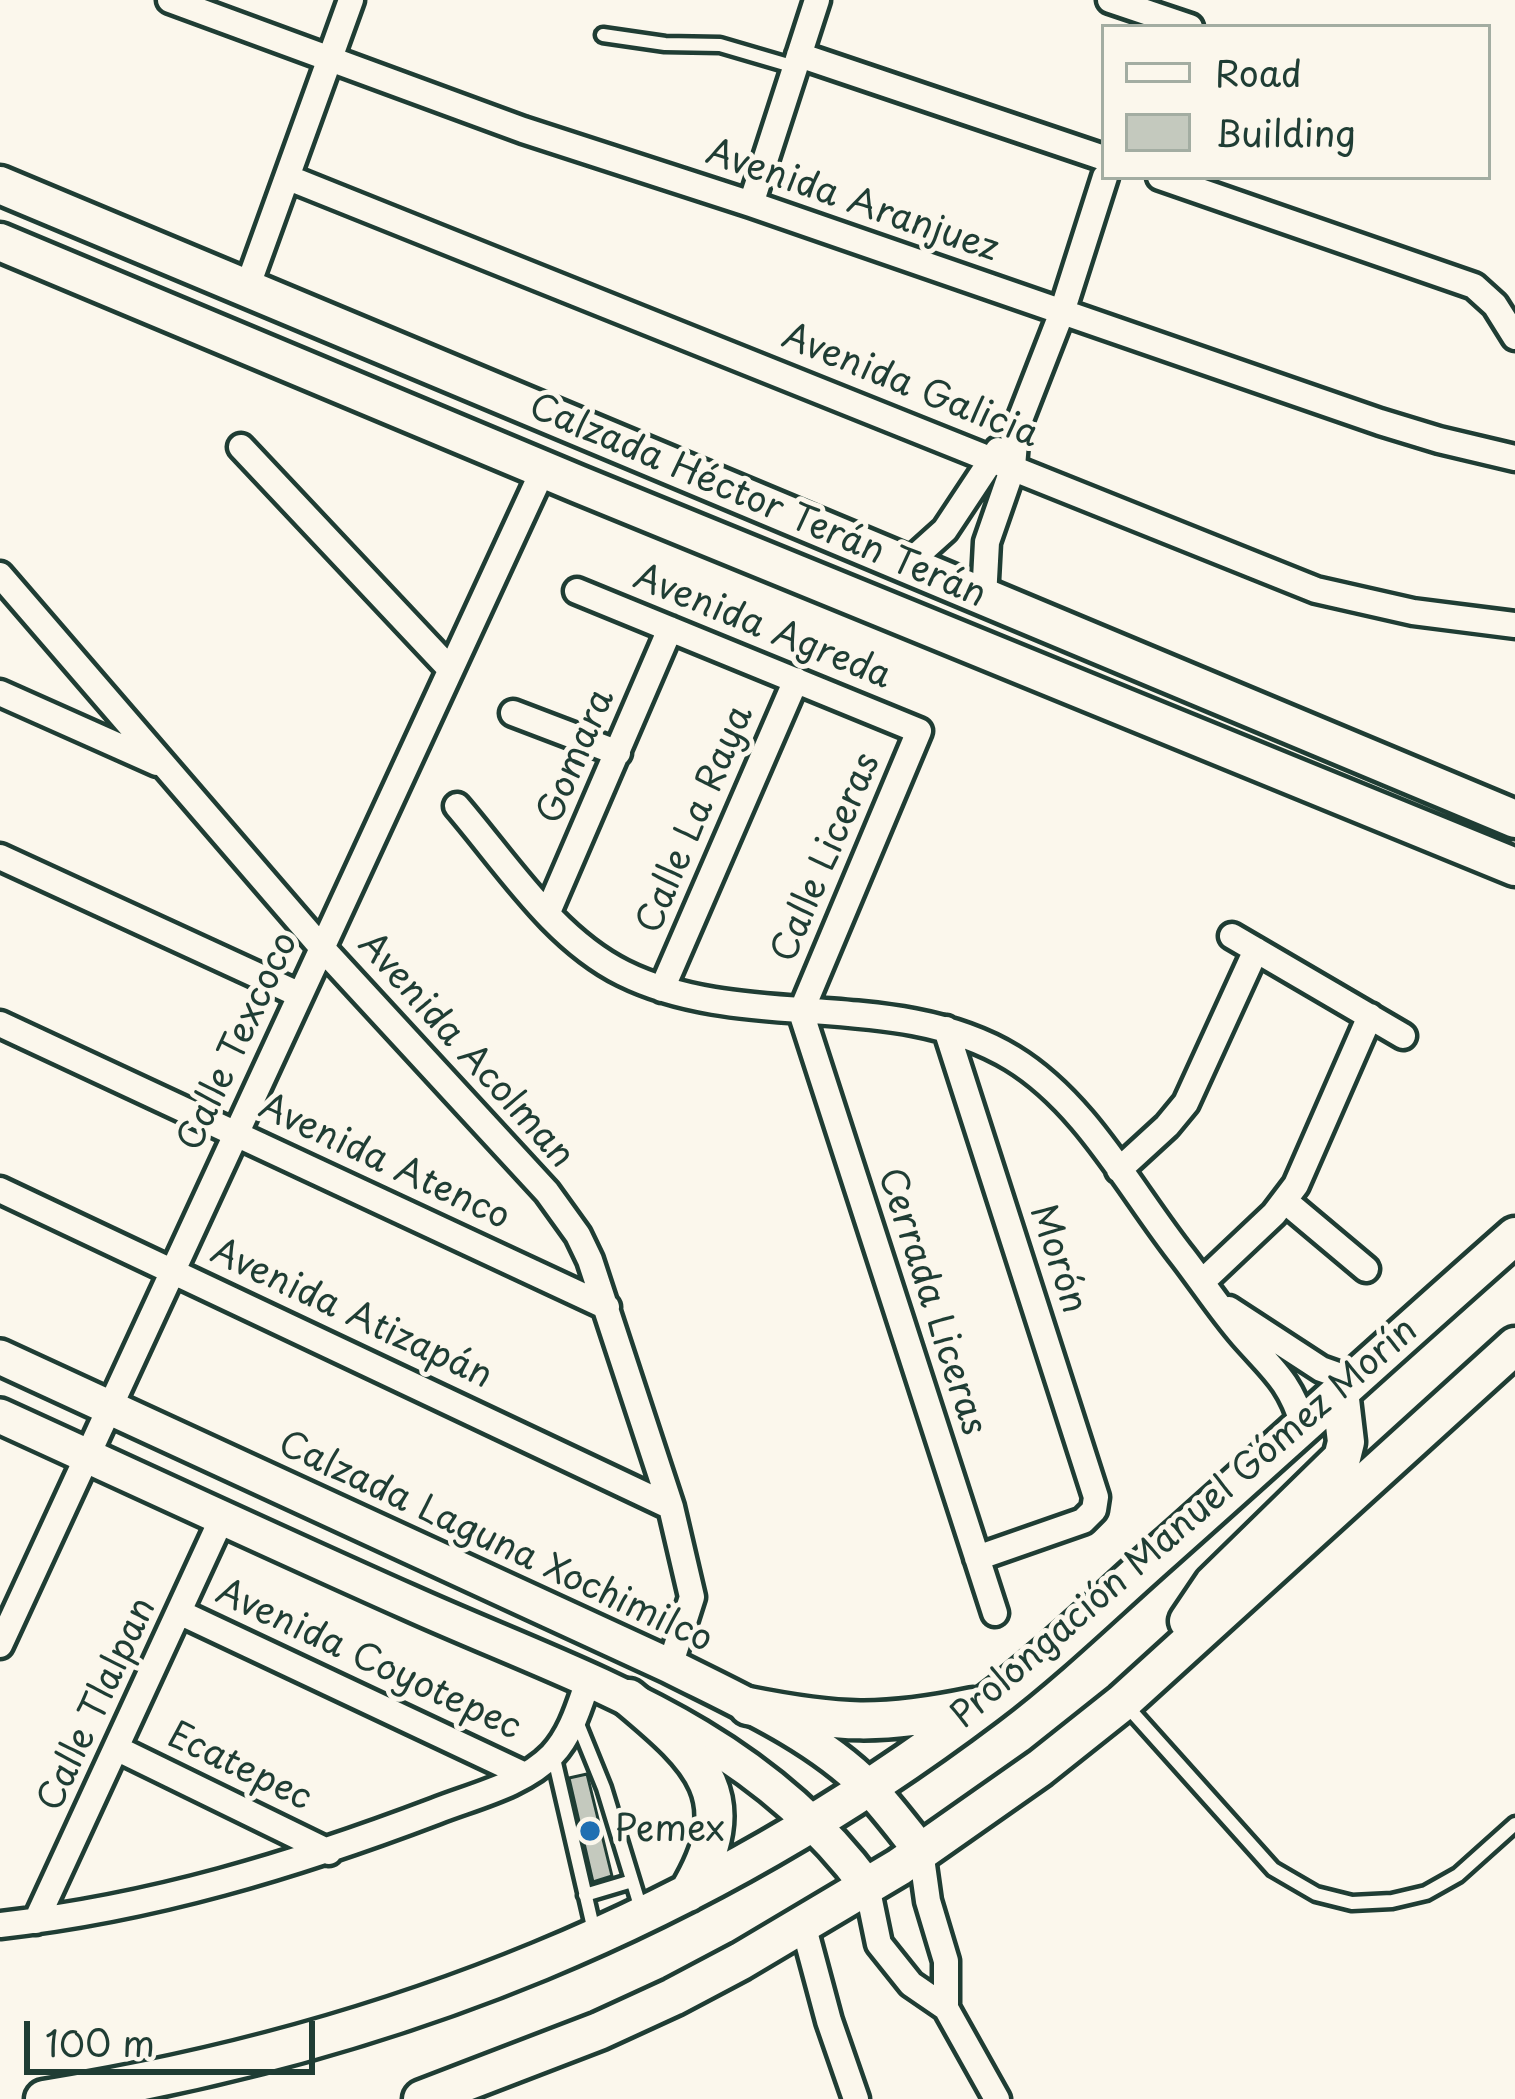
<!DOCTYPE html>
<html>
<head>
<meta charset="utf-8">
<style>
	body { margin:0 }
	#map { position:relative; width:1515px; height:2099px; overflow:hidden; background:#fbf7ec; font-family:"Playpen Sans",sans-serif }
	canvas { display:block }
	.legend { position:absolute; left:1101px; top:24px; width:390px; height:156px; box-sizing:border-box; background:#fbf7ec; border:3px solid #a3ada2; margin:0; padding:15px 21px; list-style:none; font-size:36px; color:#1f3d34 }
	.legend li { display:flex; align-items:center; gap:24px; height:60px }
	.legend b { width:60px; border:3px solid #a3ada2 }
	.scale { position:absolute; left:24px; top:2021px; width:291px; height:54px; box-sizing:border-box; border:6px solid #1f3d34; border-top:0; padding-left:15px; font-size:36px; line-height:42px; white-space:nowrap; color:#1f3d34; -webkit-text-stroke:9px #fbf7ec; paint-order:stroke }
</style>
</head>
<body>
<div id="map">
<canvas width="1515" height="2099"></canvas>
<ul class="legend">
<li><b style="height:15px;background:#fbf7ec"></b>Road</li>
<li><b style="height:33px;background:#c4c9be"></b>Building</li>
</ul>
<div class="scale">100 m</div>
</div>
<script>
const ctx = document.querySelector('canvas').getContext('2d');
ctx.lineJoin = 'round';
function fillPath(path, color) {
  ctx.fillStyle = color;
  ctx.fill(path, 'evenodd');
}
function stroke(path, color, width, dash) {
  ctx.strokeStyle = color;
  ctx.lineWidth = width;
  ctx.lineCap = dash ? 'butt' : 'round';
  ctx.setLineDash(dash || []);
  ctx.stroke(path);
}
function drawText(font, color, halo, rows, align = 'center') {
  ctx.font = font + ' "Playpen Sans",sans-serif';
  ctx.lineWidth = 10;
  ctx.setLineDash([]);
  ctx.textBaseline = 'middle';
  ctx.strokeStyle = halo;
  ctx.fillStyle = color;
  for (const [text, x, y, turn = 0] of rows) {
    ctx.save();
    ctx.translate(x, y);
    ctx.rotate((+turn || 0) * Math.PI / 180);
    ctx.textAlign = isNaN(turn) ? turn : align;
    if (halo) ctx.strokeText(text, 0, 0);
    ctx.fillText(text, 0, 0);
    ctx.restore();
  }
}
fillPath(new Path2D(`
	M586,1777L613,1877L599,1881L596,1880Z`), '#0003');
const building = new Path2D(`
	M587,1774L612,1876L593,1882L569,1778Z`);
fillPath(building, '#c4c9be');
stroke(building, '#1f3d34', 3);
const service = new Path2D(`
	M603,35L665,44L720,45L795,67
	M1125,1704L1273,1869L1316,1894L1352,1903L1392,1901L1426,1893L1458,1875L1515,1824
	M576,1719L604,1788L641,1909
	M553,1754L594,1931
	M585,1895L632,1881`);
const minor = new Path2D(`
	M170,0L523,130L751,204L1380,422L1439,440L1515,458
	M1110,0L1190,27
	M799,55L1104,158
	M1160,177L1474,286L1495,305L1515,337
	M289,178L1316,590L1413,612L1515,625
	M751,204L817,0
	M247,288L351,0
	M241,447L450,669
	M905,566L945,530L998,450
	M0,575L322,948L547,1192L578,1235L590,1260L671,1507L692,1597L670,1666
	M577,591L919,731L801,1012L995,1613
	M984,598L987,542L1013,467L1016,430L1062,312L1105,177
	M0,693L157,763
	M513,713L618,753
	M457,806C506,863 554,939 623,973C744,1033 895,987 1012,1058C1086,1103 1130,1190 1183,1257C1203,1283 1222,1312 1243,1336C1272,1369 1290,1381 1303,1425
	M0,857L300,995
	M548,912L670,629
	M1232,936L1403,1036
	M662,989L796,680
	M0,1024L607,1307
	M946,1029L1096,1497L1094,1510L1083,1521L977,1558
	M1119,1170L1167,1126L1186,1103L1256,950
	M0,1190L671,1507
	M1285,1201L1366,1269
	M1202,1282L1274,1214L1296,1185L1370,1016
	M1229,1309L1321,1369L1352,1380
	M181,1613L525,1775
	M0,1645L543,470
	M118,1749L329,1852
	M921,1851L928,1901L946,1961V2008
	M867,1886L879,1944L911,1984L946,2008L997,2099
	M36,1921L222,1518
	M803,1924L829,2021L856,2099
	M0,1925C152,1908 294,1865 436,1811C474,1796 523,1785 552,1755C571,1735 579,1707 588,1681`);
const secondary = new Path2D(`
	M0,1357L670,1666C737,1700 814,1733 868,1787C887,1807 904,1830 921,1851
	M0,1416C136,1478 271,1541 408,1602C579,1679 750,1728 867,1886`);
const primary = new Path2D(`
	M0,185L1515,819
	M0,242L578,484L1515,867
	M1188,1621L1213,1584L1342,1458L1346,1442L1340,1391
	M629,1698C703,1760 745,1798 688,1893
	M748,1706C838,1724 882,1726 973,1707
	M44,2099C393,2043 703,1919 986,1705C1048,1658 1105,1602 1164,1550C1281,1446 1397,1340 1515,1236
	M422,2099L599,2031L673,1997L741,1961L899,1867L1040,1768L1123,1702L1515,1346`);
stroke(service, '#1f3d34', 21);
stroke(minor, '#1f3d34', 33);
stroke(secondary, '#1f3d34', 42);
stroke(primary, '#1f3d34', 45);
stroke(service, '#fbf7ec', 12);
stroke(minor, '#fbf7ec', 24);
stroke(secondary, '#fbf7ec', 33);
stroke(primary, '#fbf7ec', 36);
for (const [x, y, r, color] of [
	[590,1831,12,"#1f6fb2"]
]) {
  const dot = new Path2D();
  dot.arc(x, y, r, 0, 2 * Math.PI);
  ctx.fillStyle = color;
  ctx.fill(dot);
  stroke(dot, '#fbf7ec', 4.5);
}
drawText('36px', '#1f3d34', '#fbf7ec', [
	["Avenida Aranjuez",852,202,19],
	["Avenida Galicia",910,387,22],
	["Calzada Héctor Terán Terán",757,502,23],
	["Avenida Agreda",762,628,22],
	["Gomara",577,757,-67],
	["Calle La Raya",696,820,-67],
	["Calle Liceras",827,858,-67],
	["Calle Texcoco",239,1042,-65],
	["Avenida Acolman",465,1051,48],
	["Avenida Atenco",384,1163,25],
	["Morón",1057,1259,72],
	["Cerrada Liceras",931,1302,72],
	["Avenida Atizapán",351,1315,25],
	["Prolongación Manuel Gómez Morín",1185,1524,-41],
	["Calzada Laguna Xochimilco",495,1543,25],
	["Avenida Coyotepec",368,1661,25],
	["Calle Tlalpan",98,1705,-65],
	["Ecatepec",239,1768,26]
]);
drawText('36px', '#1f3d34', '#fbf7ec', [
	["Pemex",614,1831]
], 'left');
</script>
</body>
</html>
